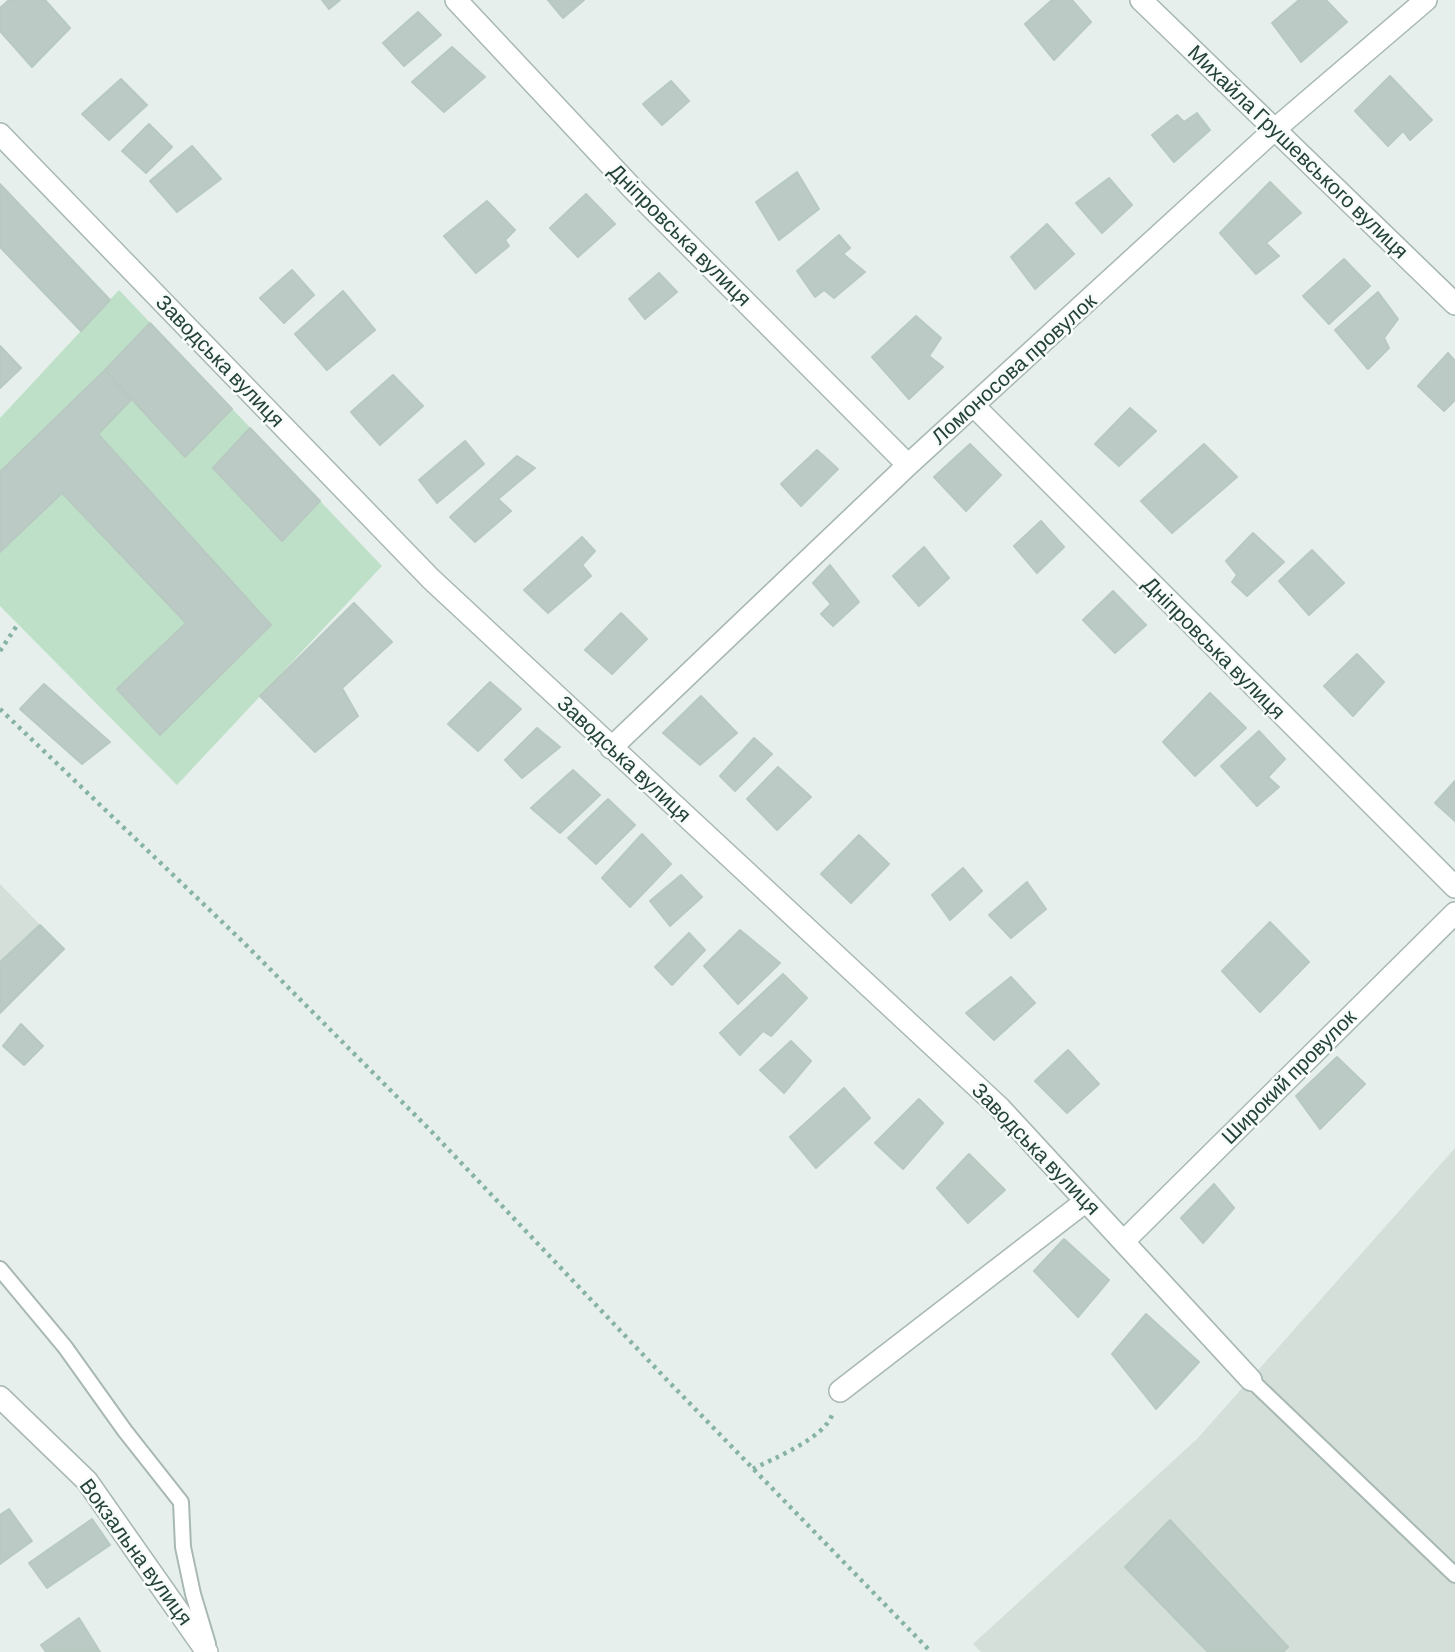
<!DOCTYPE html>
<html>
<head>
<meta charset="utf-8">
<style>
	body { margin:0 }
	canvas { display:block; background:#e6efeb }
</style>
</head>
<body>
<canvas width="1455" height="1652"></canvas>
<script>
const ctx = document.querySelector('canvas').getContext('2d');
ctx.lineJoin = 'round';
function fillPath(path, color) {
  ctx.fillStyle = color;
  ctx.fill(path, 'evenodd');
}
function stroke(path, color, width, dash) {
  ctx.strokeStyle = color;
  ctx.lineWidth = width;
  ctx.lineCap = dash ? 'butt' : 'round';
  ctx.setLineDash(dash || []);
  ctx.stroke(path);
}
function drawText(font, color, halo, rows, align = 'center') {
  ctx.font = font + ' Barlow,sans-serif';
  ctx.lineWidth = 5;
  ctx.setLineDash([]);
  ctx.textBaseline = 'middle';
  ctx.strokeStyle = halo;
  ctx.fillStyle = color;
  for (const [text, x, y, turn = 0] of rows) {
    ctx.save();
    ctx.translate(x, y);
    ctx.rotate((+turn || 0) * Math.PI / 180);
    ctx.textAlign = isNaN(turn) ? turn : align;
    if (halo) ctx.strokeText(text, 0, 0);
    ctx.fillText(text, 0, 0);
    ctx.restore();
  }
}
fillPath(new Path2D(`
	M0,884L64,949L0,1013Z
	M1455,1148V1652H981L973,1644L1197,1439Z`), '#d4dfda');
fillPath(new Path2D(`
	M119,290L382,566L177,785L0,606V418Z`), '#bfe0c8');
const building = new Path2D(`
	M9,0H45L70,28L32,67L0,31V8Z
	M322,0H340L329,9Z
	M548,0H584L563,18Z
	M1052,0H1072L1091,22L1054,60L1025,24Z
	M1299,0H1326L1347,22L1301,62L1272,23Z
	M418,12L441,35L404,66L383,43Z
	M452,47L485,77L444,112L412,82Z
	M1390,76L1432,120L1410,140L1403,131L1388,146L1355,111Z
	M121,79L147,105L109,140L82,114Z
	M671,81L689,101L662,125L643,104Z
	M1197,113L1210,130L1174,162L1152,135L1177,115L1184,122Z
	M149,124L172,147L146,173L122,151Z
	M192,146L221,179L177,212L150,181Z
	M797,172L819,209L779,240L756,202Z
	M1109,178L1132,205L1102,233L1076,203Z
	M1270,182L1301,213L1266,243L1279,256L1256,274L1220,233Z
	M0,184L110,300L81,331L0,247Z
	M586,194L615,224L578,257L550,228Z
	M487,201L515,230L505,240L509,246L476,273L444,236Z
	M1047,224L1074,254L1035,289L1011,257Z
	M839,235L850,248L843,254L865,272L834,298L824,290L815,297L797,271Z
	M1344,259L1370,286L1329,324L1303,296Z
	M292,270L314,295L284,323L260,298Z
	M659,273L677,292L645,319L629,299Z
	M343,291L375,330L327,370L295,334Z
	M1378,292L1398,319L1384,338L1389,348L1368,369L1335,330Z
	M916,316L941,338L929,356L943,367L909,399L872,357Z
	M150,323L232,409L185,457L105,370Z
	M0,346L21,368L0,388Z
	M1448,353L1455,361V400L1444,411L1418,386Z
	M105,370L131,400L98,434L271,625L160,735L117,689L186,623L62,493L0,552V472Z
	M393,375L423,406L380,445L351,412Z
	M1130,408L1156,431L1119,466L1095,444Z
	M250,428L320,501L282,541L213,468Z
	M465,441L484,464L437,503L419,480Z
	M970,444L1001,475L966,511L934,477Z
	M1204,444L1237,477L1172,533L1141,501Z
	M817,450L838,469L801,506L781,484Z
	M517,456L535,468L498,499L511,511L475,542L450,517Z
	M1041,521L1064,547L1037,573L1014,546Z
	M1253,533L1284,562L1247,596L1232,582L1237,575L1226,561Z
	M582,537L595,551L582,565L591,576L548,613L524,590Z
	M924,547L949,578L919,606L893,576Z
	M1312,550L1344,583L1309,615L1279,581Z
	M830,565L859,602L833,626L821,614L831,604L813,583Z
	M1113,591L1146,625L1115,653L1083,620Z
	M354,603L392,642L342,688L358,716L315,752L260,696Z
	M621,613L647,639L612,674L585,650Z
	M1357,654L1384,682L1353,716L1324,686Z
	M490,682L521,709L478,751L448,724Z
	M44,684L110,742L82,764L20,709Z
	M1210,693L1246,728L1195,776L1163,742Z
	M701,696L737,733L700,765L663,733Z
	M537,728L560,747L522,778L505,760Z
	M1259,731L1285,759L1268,777L1279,787L1257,806L1221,766Z
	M754,738L772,754L735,791L720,776Z
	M778,767L811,797L777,830L747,799Z
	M573,770L600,795L560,833L531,808Z
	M1455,781V821L1435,803Z
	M608,799L635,825L596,864L568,838Z
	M642,834L671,864L630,907L602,878Z
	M859,835L889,864L851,903L821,874Z
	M963,868L982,891L950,920L932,895Z
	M681,875L702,897L670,926L650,901Z
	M1027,882L1046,909L1011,938L989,915Z
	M1270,922L1309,962L1260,1012L1222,971Z
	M40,925L64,949L0,1013V962Z
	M740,930L780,963L738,1004L704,966Z
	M689,933L705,950L672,985L655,967Z
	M783,974L807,998L771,1036L763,1031L740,1055L720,1033Z
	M1011,977L1035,1003L994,1040L966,1013Z
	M21,1024L43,1046L24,1065L3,1046Z
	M791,1041L811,1061L784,1093L760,1070Z
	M1068,1050L1099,1084L1067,1113L1035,1081Z
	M1337,1057L1365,1084L1320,1129L1296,1096Z
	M844,1088L870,1118L816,1168L790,1137Z
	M919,1099L943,1123L903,1169L875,1143Z
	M969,1154L1005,1190L968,1223L937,1188Z
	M1214,1184L1234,1208L1203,1243L1181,1218Z
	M1064,1239L1109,1280L1078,1317L1034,1271Z
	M1146,1314L1199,1362L1156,1409L1112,1354Z
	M9,1509L32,1541L0,1564V1515Z
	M92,1519L110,1545L47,1588L29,1563Z
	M1170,1520L1288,1647L1283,1652H1208L1125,1567Z
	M79,1618L100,1652H46L41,1645Z`);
fillPath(building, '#bbcac4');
stroke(building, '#b8c9c2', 2);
const service = new Path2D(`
	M0,1269L65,1347L125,1431L181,1502L183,1547L193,1594L208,1644
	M1251,1380L1455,1575`);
const minor = new Path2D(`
	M456,0L632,188L908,465
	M1141,0L1455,304
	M0,134L431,579L1000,1108L1251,1380
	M974,406L1455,887
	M611,748L908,465L1274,130L1426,0
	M1124,1241L1455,913
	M840,1391L1086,1201
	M0,1397L87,1481L207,1652`);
stroke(service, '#a8b8b2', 18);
stroke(minor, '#a8b8b2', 24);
stroke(new Path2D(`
	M0,651L18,624
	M0,709L242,941L430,1130L668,1381L931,1652
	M753,1469C774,1458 823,1439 832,1415`), '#86b3a5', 4.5, [3.5, 5]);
stroke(service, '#fff', 14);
stroke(minor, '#fff', 21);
drawText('21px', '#24423a', '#f7fbf9', [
	["Михайла Грушевського вулиця",1298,152,44],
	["Дніпровська вулиця",680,235,45],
	["Заводська вулиця",220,361,46],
	["Ломоносова провулок",1014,369,-42],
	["Дніпровська вулиця",1214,648,45],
	["Заводська вулиця",624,759,43],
	["Широкий провулок",1289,1077,-45],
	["Заводська вулиця",1036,1149,46],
	["Вокзальна вулиця",136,1552,54]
]);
</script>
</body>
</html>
